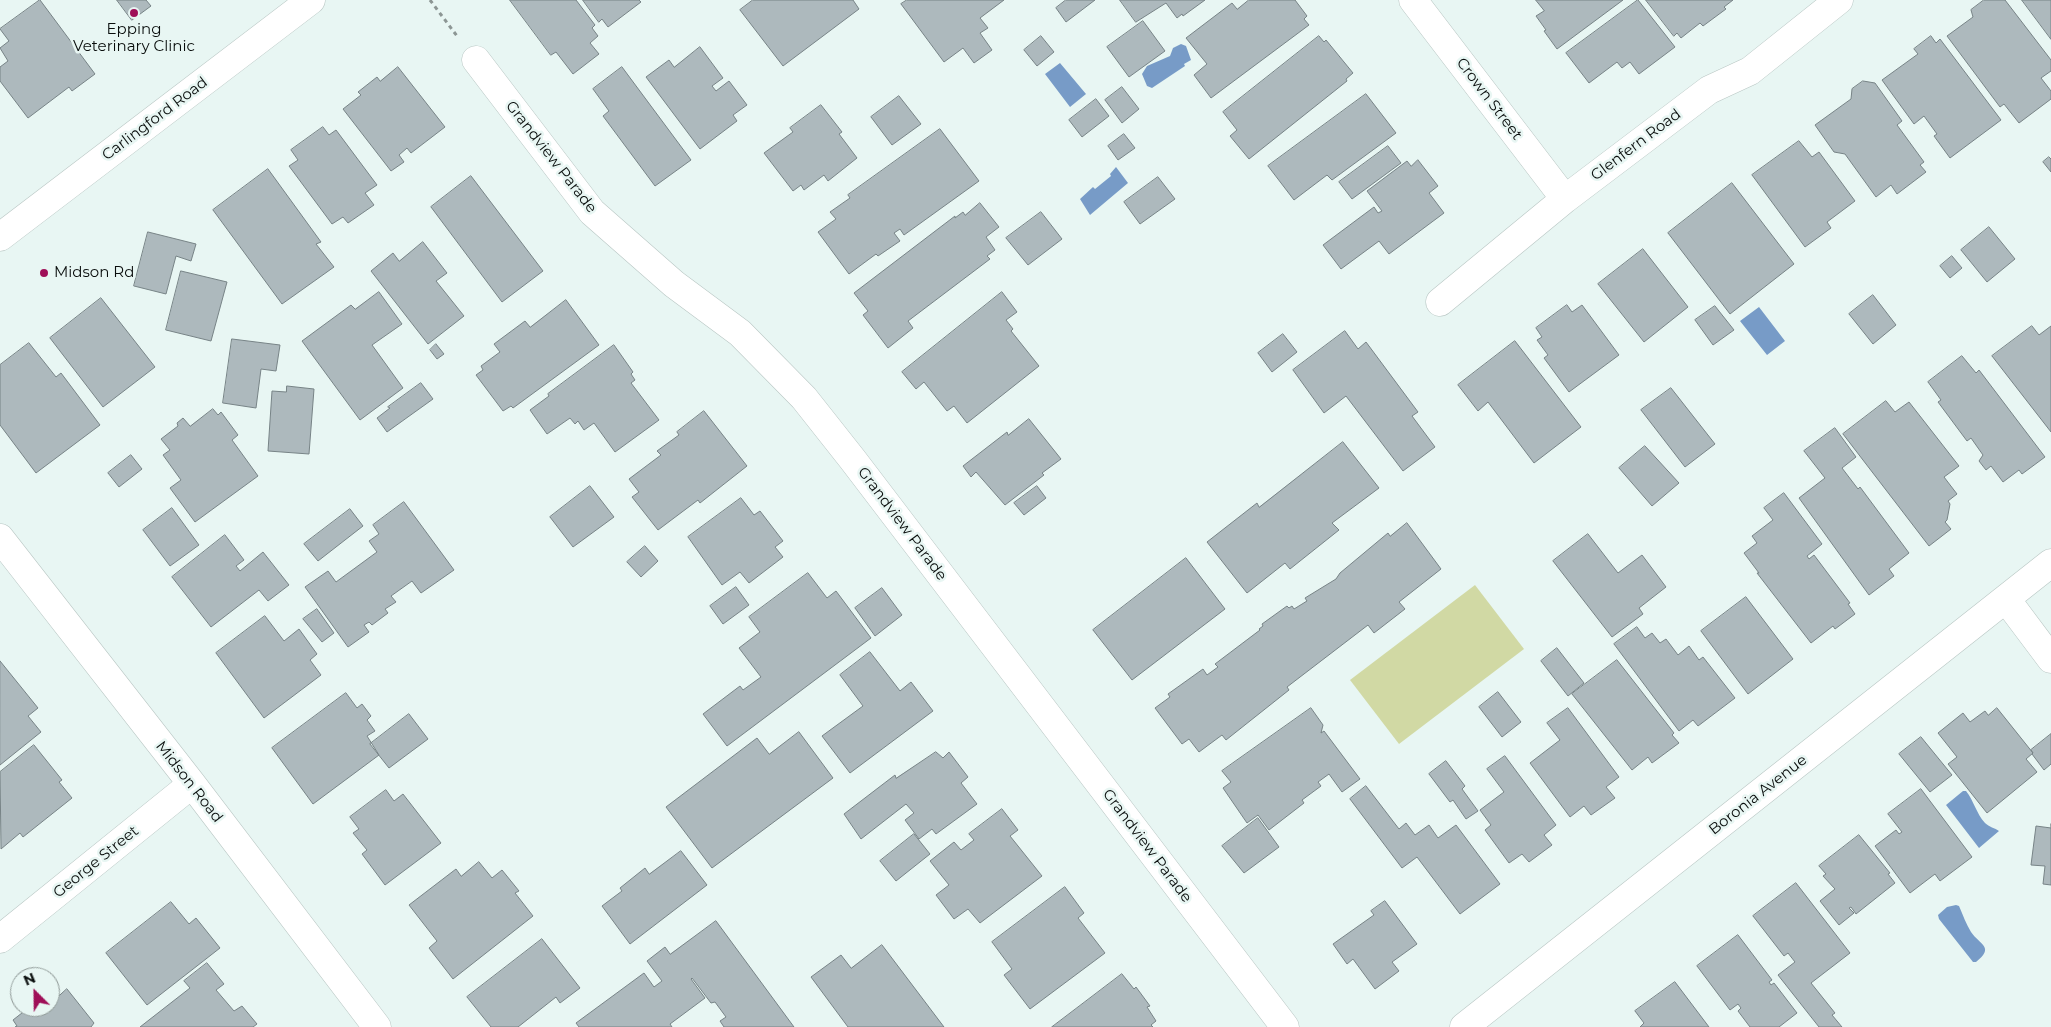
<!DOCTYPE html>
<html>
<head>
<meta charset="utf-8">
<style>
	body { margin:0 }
	#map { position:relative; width:2051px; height:1027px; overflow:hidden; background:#e8f6f3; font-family:Montserrat,sans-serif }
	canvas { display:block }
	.north { position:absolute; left:10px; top:967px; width:50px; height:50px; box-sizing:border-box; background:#e8f6f3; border:1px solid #8f9997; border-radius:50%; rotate:337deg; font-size:14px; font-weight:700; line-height:20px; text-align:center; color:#090d0c }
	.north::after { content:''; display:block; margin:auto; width:18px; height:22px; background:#9f0f58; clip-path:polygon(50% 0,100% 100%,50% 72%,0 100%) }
</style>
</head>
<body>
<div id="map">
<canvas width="2051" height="1027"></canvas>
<div class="north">N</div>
</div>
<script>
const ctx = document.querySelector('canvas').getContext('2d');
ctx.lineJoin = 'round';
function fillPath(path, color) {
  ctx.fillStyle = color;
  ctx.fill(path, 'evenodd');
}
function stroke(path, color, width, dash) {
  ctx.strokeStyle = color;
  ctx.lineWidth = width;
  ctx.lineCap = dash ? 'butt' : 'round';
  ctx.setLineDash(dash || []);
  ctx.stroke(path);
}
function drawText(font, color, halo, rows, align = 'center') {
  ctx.font = font + ' Montserrat,sans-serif';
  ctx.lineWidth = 5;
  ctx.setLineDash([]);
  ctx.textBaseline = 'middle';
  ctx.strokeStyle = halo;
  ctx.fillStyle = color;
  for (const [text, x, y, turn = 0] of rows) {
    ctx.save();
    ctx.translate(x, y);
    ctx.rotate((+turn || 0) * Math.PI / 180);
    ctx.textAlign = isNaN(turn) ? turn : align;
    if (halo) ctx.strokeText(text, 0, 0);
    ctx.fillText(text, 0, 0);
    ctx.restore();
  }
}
fillPath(new Path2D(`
	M1475,585L1524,649L1399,744L1350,680Z`), '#d1d9a4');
fillPath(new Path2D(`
	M1181,44L1186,46L1191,60L1184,64L1185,66L1152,88L1147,86L1142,74L1147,66L1170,56L1173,48Z
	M1060,63L1086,94L1070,107L1045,74Z
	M1116,167L1128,183L1090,215L1080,199L1093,187L1095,189L1111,176L1110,174Z
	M1759,307L1785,341L1767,355L1740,321Z
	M1963,791H1966C1974,801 1976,813 1985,823C1989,827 1995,828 1999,831L1979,848L1946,805Z
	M1956,905L1959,906C1963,915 1966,924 1971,932C1980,945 1995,947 1976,962H1973L1939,919L1938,915L1947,907Z`), '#779bc7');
const building = new Path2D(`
	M40,0L95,74L72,91L69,87L28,118L0,81V67L8,61L0,48L9,41L0,29Z
	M117,0H146L151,6L132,20Z
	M510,0H576L595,25L592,28L598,36L590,43L599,54L573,74L556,52L551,55Z
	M583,0H639L641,2L608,27L602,19L599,22Z
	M753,0H853L859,9L783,66L740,10Z
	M907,0H1004L980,18L988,28L980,33L992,50L974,63L963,48L944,62L901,4Z
	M1066,0H1095L1066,22L1056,8Z
	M1120,0H1205L1183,16L1182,14L1177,18L1166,3L1136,22Z
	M1249,0H1295L1307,16L1304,19L1309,25L1211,98L1194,75L1207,64L1186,38L1232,3L1237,9Z
	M1536,0H1623L1557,49L1544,31L1546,30L1536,16L1544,11Z
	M1638,0L1675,47L1639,74L1630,62L1622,68L1617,62L1589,83L1566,53Z
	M1646,0H1733L1724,7L1726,9L1703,26L1700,23L1681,38L1677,33L1674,36Z
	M1984,0H2005L2051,60V71L2041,78L2051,91V99L2019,123L2004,104L2000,107L1947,36L1973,17L1971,10Z
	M2022,0H2051V39Z
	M1143,21L1165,51L1129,77L1107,47Z
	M1041,36L1054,52L1037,66L1024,50Z
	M1319,36L1324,42L1326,40L1353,73L1346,79L1347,81L1249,159L1230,136L1237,130L1223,112Z
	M1931,36L1936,43L1940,39L2001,120L1950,158L1934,136L1937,134L1924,116L1914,124L1882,80L1918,54L1914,49Z
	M700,47L723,78L712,86L716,91L729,81L747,105L733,115L737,121L700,149L646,77L669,60L674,67Z
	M398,67L445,127L411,153L407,148L399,155L404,162L391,171L343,109L361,95L358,92L377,77L380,81Z
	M622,67L691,160L655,186L603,116L609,111L593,89Z
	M1863,81L1875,83L1902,121L1897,125L1924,162L1920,165L1926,172L1897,194L1891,185L1876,197L1845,154L1834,152L1815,125L1851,99L1852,89Z
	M1122,87L1139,109L1122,123L1105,100Z
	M1366,94L1396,133L1332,180L1327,175L1294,200L1268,166Z
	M899,96L921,124L892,145L871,117Z
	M1096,99L1109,116L1082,137L1069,120Z
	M821,105L842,132L839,134L857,158L828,181L824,175L804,190L801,185L793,191L764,153L793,132L790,128Z
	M323,127L329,135L336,130L377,185L365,193L374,205L348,223L343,217L332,224L289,166L298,160L291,150Z
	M940,129L979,181L904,235L900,229L894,233L900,241L878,256L876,254L849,274L818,232L836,219L830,212L850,198L848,195Z
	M1124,134L1135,148L1118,160L1108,146Z
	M1799,141L1812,157L1819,152L1855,201L1827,222L1831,228L1805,247L1752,175Z
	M1388,146L1401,163L1352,199L1339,182Z
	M2049,157L2051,159V172L2043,162Z
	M1418,160L1438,186L1429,193L1444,213L1389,254L1379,241L1341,269L1323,245L1374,207L1378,213L1382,211L1367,191L1407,161L1411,166Z
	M268,169L321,242L316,244L334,267L282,304L213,210Z
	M471,176L543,271L502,302L431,207Z
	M1158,177L1175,199L1140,224L1124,202Z
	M1732,183L1794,264L1730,314L1668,233Z
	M980,203L999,227L986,237L995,250L987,256L990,259L908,321L913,328L888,348L863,315L868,311L854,293L955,216V218L963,212L965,215Z
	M1041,212L1062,239L1028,265L1006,238Z
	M1989,227L2015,259L1987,282L1961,250Z
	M148,232L196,244L191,261L176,256L166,294L134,286Z
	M423,242L447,273L436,281L464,316L428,344L371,271L393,253L399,261Z
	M1643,249L1688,307L1644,342L1598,284Z
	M1952,256L1962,268L1950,278L1940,266Z
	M181,271L227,282L211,341L166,330Z
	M379,292L402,324L372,345L403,388L360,420L302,341L351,305L355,309Z
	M1002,292L1017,312L1006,320L1013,329L1011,331L1039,366L967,423L954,406L947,411L924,382L916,389L902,372Z
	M1873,295L1896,325L1873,344L1849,314Z
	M101,298L155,367L103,407L50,338Z
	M566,300L599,345L513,408L511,406L503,411L476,375L483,370L481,366L500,352L494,344L525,321L530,327Z
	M1567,305L1572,312L1582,305L1619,355L1569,392L1544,358L1548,355L1537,340L1542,337L1536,328Z
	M1715,306L1734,330L1713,345L1695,320Z
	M2032,326L2039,335L2051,326V432L1992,356Z
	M1345,331L1358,349L1366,342L1418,412L1412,416L1435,447L1403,471L1346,396L1324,413L1293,370Z
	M1283,334L1297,352L1272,372L1258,353Z
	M232,339L280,345L276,371L261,369L256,408L223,403Z
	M1515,341L1581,427L1534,463L1488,402L1478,411L1458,385Z
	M29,343L56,377L61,373L100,425L36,473L0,425V365Z
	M436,344L444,354L437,359L430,350Z
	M614,345L633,372L631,374L635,380L631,383L659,420L615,452L594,423L584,430L578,421L575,424L570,418L547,434L530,410L549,396L548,394Z
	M1962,356L1976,373L1979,370L2045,457L2022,474L2019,470L2003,482L1991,466L1986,470L1979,461L1983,455L1971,438L1967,441L1938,402L1941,400L1928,382Z
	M421,383L433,399L387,432L377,418L390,408L388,407Z
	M287,386L314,389L309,454L268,451L272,391L286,392Z
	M1671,388L1715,444L1685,467L1641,410Z
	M1886,401L1895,412L1909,402L1959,466L1944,477L1957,494L1948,501L1950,504L1947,520L1945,522L1951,529L1929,546L1843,434Z
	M213,409L218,415L221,412L238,435L232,440L258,476L195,522L170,488L181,480L163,455L170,450L161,439L178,426L177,423L183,418L190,426Z
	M704,411L747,466L700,503L698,500L658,530L632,497L639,492L629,479L661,455L657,451L679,435L677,432Z
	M1029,419L1061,459L1042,473L1044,475L1005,505L976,472L971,477L963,466L1007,432L1008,435Z
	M1835,428L1856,457L1842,468L1858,489L1860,487L1909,553L1889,569L1894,576L1869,595L1799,498L1825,478L1804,451Z
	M1343,442L1379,488L1332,523L1339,530L1290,569L1285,563L1247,593L1207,542L1257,503L1259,507Z
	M1645,446L1679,483L1652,506L1619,468Z
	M131,455L142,469L119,487L108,473Z
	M590,486L614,517L573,547L550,517Z
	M1037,486L1046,498L1024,515L1014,503Z
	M1784,493L1822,544L1807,556L1809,559L1814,555L1850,603L1848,604L1855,614L1835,629L1833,626L1811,643L1757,573H1759L1744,553L1757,543L1752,536L1773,520L1764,508Z
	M741,498L754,515L760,511L783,541L775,547L783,557L749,583L740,572L722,585L688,537Z
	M404,502L454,570L421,593L412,581L391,596L396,602L385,609L388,613L372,625L369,622L364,625L369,632L348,647L305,587L328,571L336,582L377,552L369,541L379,534L373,525Z
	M172,508L199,545L170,566L143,530Z
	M350,509L363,526L318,561L304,544Z
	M1407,523L1441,569L1399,602L1405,609L1374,633L1368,625L1287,687L1289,690L1226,740L1222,735L1199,752L1189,739L1182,744L1155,708L1170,697L1168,694L1203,669L1207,675L1218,667L1215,664L1260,630L1259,629L1263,626L1262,624L1287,606L1289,608L1292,606L1294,609L1307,601L1305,598L1336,579L1340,573L1388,533L1390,536Z
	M1588,534L1618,573L1642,555L1666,587L1639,608L1643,614L1612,637L1553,561Z
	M225,535L244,560L236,566L240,571L263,552L289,585L268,601L259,590L211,627L172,577Z
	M645,546L658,561L641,577L627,562Z
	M1186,558L1225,609L1132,680L1093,630Z
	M808,573L827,598L836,591L871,638L727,746L703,714L740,686L743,690L761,677L739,648L760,632L749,617Z
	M736,587L749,605L723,624L710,606Z
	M882,588L902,615L875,636L855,608Z
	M1746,597L1793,659L1748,694L1701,631Z
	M317,609L334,633L322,642L303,619Z
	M265,616L284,641L299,629L317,654L310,660L321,675L264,718L216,653Z
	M1637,627L1645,638L1652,633L1660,643L1666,639L1678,655L1689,646L1699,660L1703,657L1735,698L1698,726L1693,720L1679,731L1614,644Z
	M1557,648L1584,683L1568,696L1541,661Z
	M870,652L900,691L911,682L933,711L850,773L822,736L863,706L840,675Z
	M1617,660L1674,733L1672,735L1679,743L1652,763L1648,757L1632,770L1572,694Z
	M0,661L38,708L28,716L41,732L0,765Z
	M1498,692L1521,722L1502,737L1479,707Z
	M346,693L357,708L362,704L371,716L367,720L375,731L367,736L379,755L313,804L272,748Z
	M1311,708L1323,725L1321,733L1324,731L1360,779L1342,792L1329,774L1318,782L1321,786L1302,800L1304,803L1269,830L1258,815L1247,823L1223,788L1231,782L1222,771Z
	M1568,708L1619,777L1606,787L1615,798L1591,815L1584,806L1570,817L1530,763L1560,740L1547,723Z
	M1997,708L2033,753L2026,759L2037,772L1987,813L1948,764L1957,757L1938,733L1963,713L1970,722L1985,711L1988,715Z
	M409,714L428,739L389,768L370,744Z
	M799,732L833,778L712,868L666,807L757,738L769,754Z
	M2051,734V764L2044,770L2032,754L2033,753L2031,750Z
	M1921,737L1952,775L1930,792L1899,754Z
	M34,745L62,780L59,782L72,798L23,837L20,833L1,849L0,772Z
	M936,752L943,758L949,752L968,777L961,783L977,804L936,834L932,829L919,839L905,820L914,813L906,804L861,839L844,814L895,775L896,778Z
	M1505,756L1556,825L1544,835L1552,845L1529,862L1522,854L1509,863L1485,830L1491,825L1480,810L1504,792L1487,769Z
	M1446,761L1465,786L1462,789L1478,811L1466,819L1453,800L1450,802L1429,774Z
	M1366,786L1399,829L1406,823L1415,835L1429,825L1438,838L1456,825L1500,884L1460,914L1417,857L1402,868L1350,799Z
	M1921,789L1972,857L1940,881L1935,874L1910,893L1875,846L1896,830L1899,834L1902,832L1888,814Z
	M386,790L394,801L403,794L441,843L385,885L362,854L367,850L353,833L359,829L350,817Z
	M1002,809L1018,830L1010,836L1042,876L980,923L968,909L954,919L936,895L949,885L930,861L954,842L961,850L974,840L969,834Z
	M1258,818L1279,847L1244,873L1222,846Z
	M2051,824V885L2043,884L2045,866L2031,865L2036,826L2051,828Z
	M914,834L930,854L896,881L880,861Z
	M1859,835L1890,873L1888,874L1895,883L1856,914L1851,907L1849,908L1854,913L1839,925L1820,901L1835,889L1823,876L1826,874L1819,866Z
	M681,851L707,885L630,944L602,906L622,891L620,888L645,868L649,874Z
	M479,862L492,878L502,870L519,891L515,893L533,916L453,979L429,948L437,941L409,905L456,869L461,876Z
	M1796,883L1850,953L1811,983L1835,1013L1832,1015L1842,1027H1819L1778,975L1795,962L1788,953L1784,956L1753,916Z
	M1065,887L1084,913L1078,918L1105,953L1030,1009L1004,975L1012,969L992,942Z
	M1385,901L1417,944L1392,962L1399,971L1375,989L1353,959L1347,964L1333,944L1374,915L1371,911Z
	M171,902L189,924L196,918L220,948L147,1005L106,953Z
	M716,921L794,1027H724L720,1021L726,1017L715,1002L711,1003L692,978L691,979L705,998L670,1024L672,1027H579L576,1023L644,973L654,987L662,981L647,961L665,947L670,954Z
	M1738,935L1772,980L1769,982L1771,985L1774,983L1797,1013L1779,1027H1750L1738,1011L1741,1008L1738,1004L1730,1010L1697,966Z
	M542,939L580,988L560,1003L556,997L518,1027H491L467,997Z
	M882,945L944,1027H848L811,977L841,955L851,968Z
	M207,963L224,984L216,990L234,1011L242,1006L257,1024L253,1027H140L190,988L184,981Z
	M1122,974L1134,989L1136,987L1150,1006L1147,1007L1156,1021L1151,1025L1153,1027H1052Z
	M1675,982L1709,1027H1640L1644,1023L1635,1011Z
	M67,989L94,1023L91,1027H15L17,1026L13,1020L27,1009L29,1013L36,1007H50V996L52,995L55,999Z`);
fillPath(building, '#adb9bd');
stroke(building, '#778386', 1);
const minor = new Path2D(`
	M1413,0L1565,199
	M476,60L592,212L674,284L740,333L804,398L853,460L1285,1027
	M1440,302L1565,199L1709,90L1750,71L1839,0
	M0,538L192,784L377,1027
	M2006,599L2051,659
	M0,939L192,784
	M1464,1027L2051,563`);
const major = new Path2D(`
	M0,237L311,0`);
stroke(minor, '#b8c6c3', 29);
stroke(major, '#b8c6c3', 29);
stroke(new Path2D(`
	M430,0L457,36`), '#8c9694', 3, [4, 4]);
stroke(minor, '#fff', 28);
stroke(major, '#fff', 28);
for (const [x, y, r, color] of [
	[134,13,5,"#9f0f58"],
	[44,273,5,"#9f0f58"]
]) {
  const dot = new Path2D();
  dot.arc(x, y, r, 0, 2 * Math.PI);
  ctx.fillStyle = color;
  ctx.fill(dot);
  stroke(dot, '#e8f6f3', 2);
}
drawText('15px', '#090d0c', '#e8f6f3', [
	["Epping",134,30],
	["Veterinary Clinic",134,47],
	["Midson Rd",54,273,"left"]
]);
drawText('15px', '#090d0c', '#e8f6f3', [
	["Crown Street",1489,99,53],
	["Carlingford Road",155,119,-37],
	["Glenfern Road",1636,145,-37],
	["Grandview Parade",551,157,52],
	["Grandview Parade",902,524,53],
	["Midson Road",189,782,52],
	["Boronia Avenue",1758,795,-38],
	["Grandview Parade",1147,846,53],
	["George Street",96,862,-39]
]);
</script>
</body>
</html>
